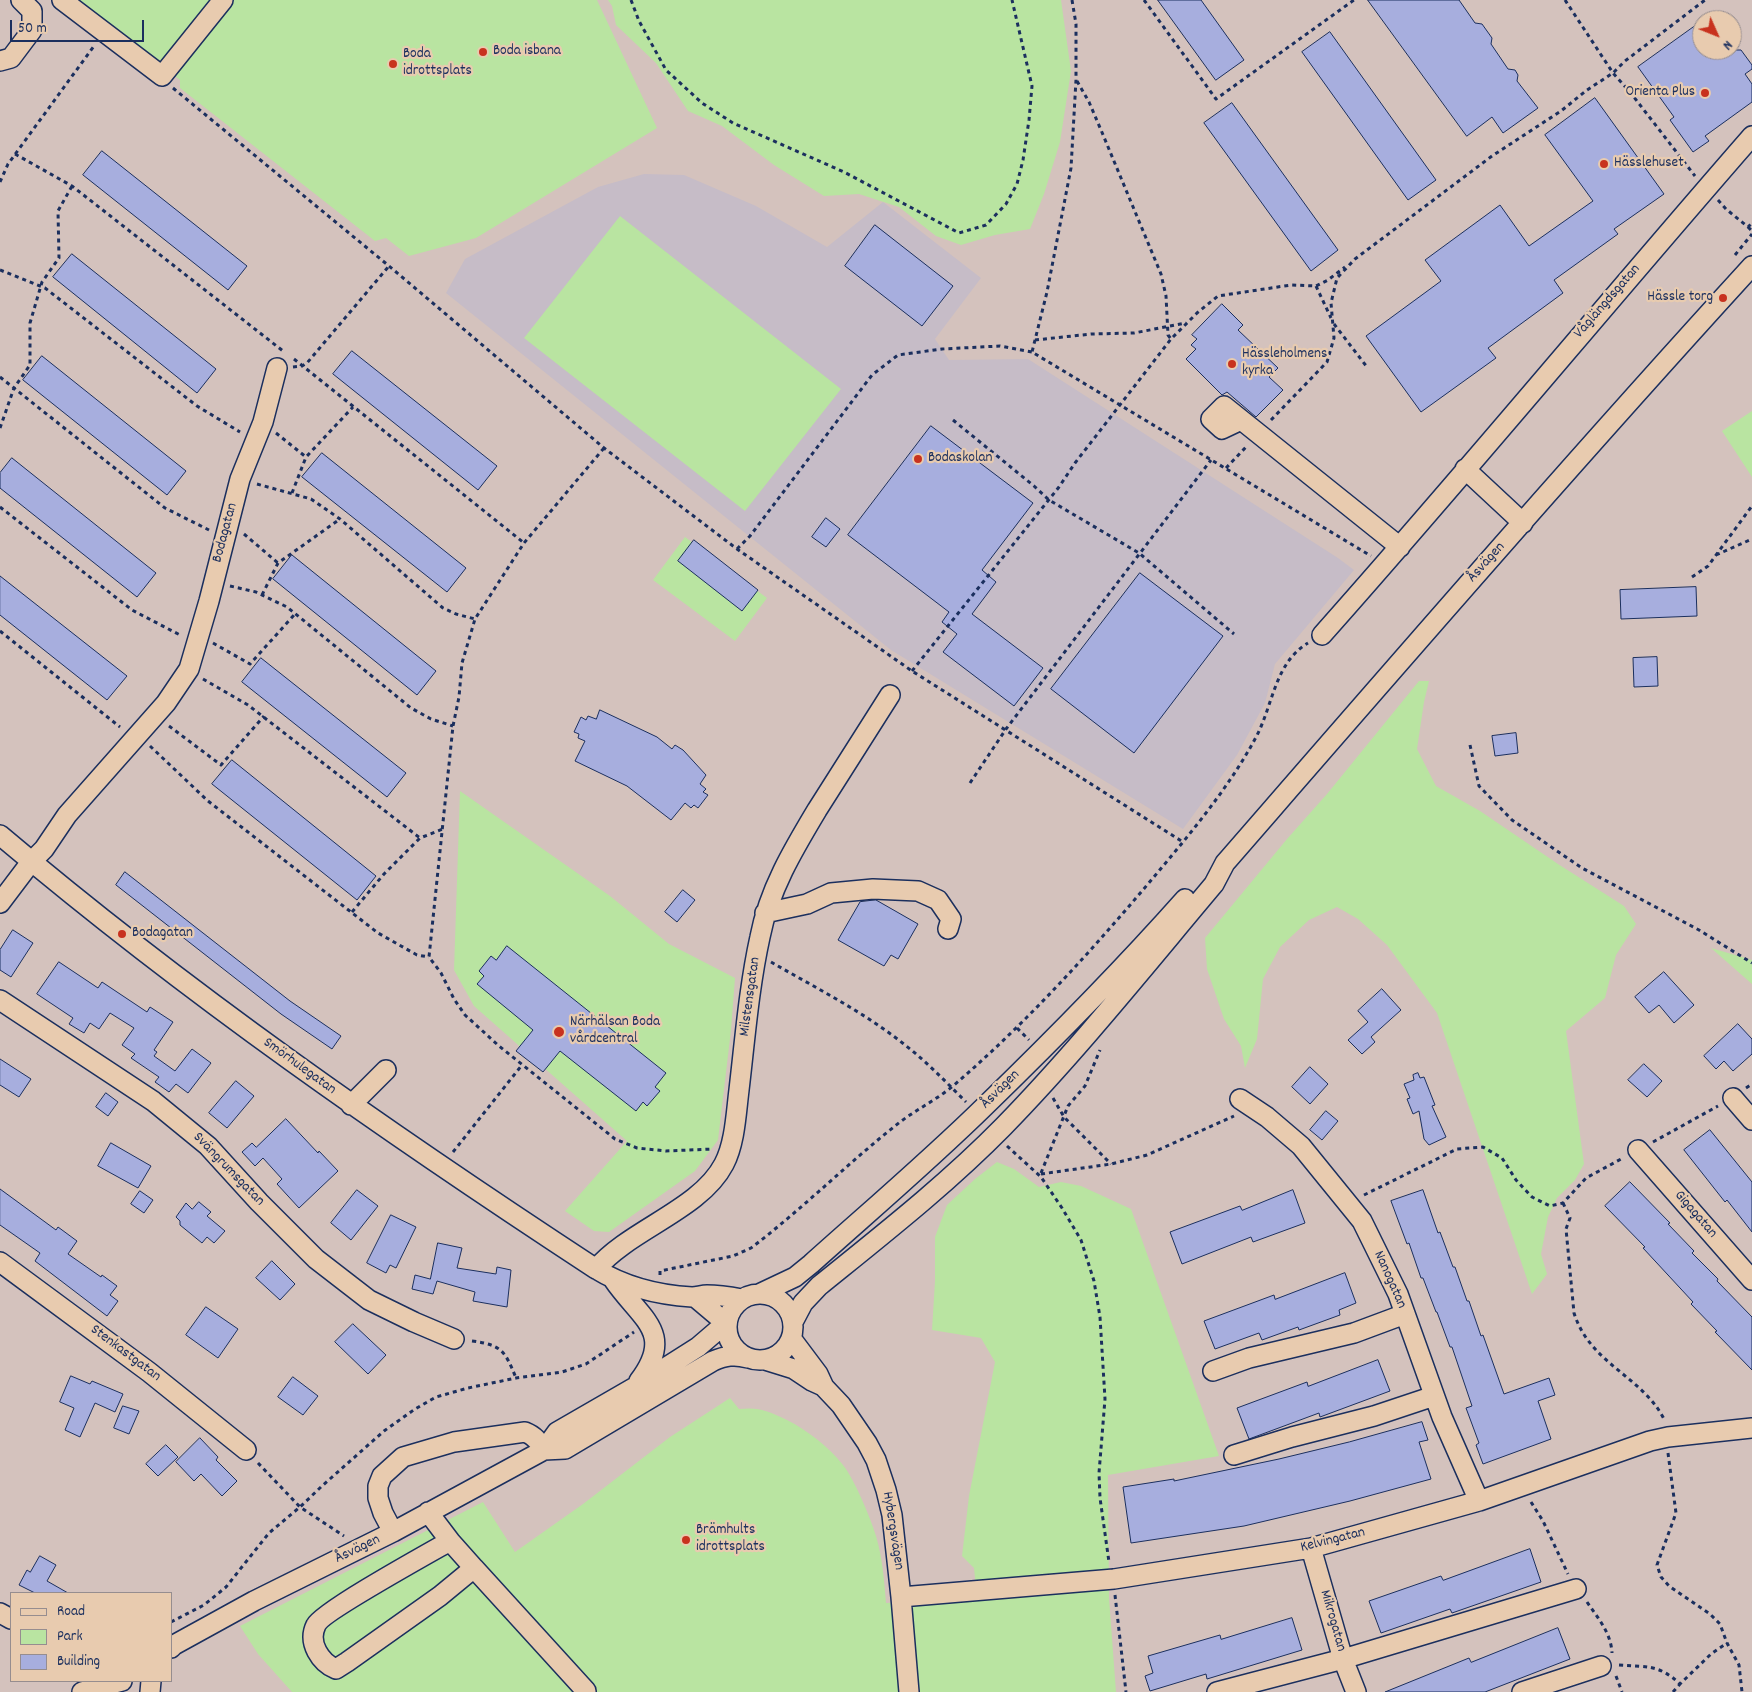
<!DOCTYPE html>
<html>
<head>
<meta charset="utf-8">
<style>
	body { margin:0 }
	#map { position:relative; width:1752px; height:1692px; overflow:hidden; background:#d4c2bd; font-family:Dekko,sans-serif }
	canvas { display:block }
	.legend { position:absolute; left:10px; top:1592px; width:162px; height:90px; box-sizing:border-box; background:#e8cbaf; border:1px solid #968d8f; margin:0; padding:6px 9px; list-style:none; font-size:15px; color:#1b2f5e }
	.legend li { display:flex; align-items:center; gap:10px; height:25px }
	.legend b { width:25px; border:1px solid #968d8f }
	.north { position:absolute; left:1692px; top:10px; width:50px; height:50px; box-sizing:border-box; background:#e8cbaf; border:1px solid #968d8f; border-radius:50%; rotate:134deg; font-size:14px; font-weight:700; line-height:20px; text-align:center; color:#1b2f5e }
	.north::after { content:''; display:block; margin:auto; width:18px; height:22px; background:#c8321e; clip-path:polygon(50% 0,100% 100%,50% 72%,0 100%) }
	.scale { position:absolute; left:10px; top:20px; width:134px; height:22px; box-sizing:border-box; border:2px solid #1b2f5e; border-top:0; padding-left:6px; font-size:15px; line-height:18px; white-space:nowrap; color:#1b2f5e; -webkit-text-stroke:4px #e8cbaf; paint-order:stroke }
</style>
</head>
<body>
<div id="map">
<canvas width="1752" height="1692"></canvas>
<ul class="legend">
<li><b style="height:6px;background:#e8cbaf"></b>Road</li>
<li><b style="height:14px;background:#b9e4a1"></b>Park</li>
<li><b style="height:14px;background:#a7aede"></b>Building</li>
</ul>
<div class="north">N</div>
<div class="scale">50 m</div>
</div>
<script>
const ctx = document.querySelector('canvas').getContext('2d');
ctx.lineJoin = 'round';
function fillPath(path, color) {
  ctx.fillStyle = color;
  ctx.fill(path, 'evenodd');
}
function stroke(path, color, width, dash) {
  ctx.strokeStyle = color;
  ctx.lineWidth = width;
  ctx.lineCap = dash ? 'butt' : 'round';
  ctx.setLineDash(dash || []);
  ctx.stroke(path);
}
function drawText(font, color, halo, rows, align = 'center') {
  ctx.font = font + ' Dekko,sans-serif';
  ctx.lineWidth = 4.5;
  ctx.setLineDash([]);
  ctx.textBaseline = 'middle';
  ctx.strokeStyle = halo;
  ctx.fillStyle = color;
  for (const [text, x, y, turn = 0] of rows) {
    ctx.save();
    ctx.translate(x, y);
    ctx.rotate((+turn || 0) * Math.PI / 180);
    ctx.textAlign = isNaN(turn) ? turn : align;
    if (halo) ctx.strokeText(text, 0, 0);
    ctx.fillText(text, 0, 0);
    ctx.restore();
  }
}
fillPath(new Path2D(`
	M644,174L684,175L756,206L827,247L883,202L981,278L935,339L949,360L1028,359L1338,558L1354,570L1275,664L1265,703L1237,755L1183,829L891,650L446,293L465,259L598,187Z`), '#c6bcc7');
fillPath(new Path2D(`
	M75,0H597L657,128L476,238L409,256L386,238L375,241L180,88V80Z
	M608,0H1061L1071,71L1060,142L1044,194L1030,229L995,235L961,245L936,236L899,207L859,194L824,196L774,165L722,126L688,111L656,63L616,25L612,6Z
	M620,216L841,389L745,511L524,338Z
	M1752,411V477L1722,431Z
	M685,537L767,598L735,641L653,580Z
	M1419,681H1429L1424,702L1417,749L1436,786L1480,811L1558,864L1624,906L1636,924L1616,955L1605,998L1566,1031L1584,1164L1575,1180L1557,1198L1548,1217L1541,1254L1547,1274L1532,1294L1437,1013L1387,945L1358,919L1337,907L1309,920L1280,947L1263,979L1257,1039L1245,1068L1241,1046L1224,1019L1207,969L1205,938L1287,839L1327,794Z
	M460,791L610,896L669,944L735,978L731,1030L718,1140L695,1171L609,1232L594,1231L565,1211L627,1141L474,1006L454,970Z
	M1711,948L1752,960V984Z
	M997,1162L1014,1169L1039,1187L1061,1182L1081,1186L1131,1209L1219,1456L1108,1475L1109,1598L1116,1692H292L258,1654L240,1626L483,1502L515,1552L583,1504L670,1437L730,1398L739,1409C761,1407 767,1411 787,1420C807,1430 829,1447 843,1465C853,1477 868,1512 873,1527C882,1551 884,1578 886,1603L977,1598L974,1568L962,1556L969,1496L995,1362L981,1338L932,1330L935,1281V1237L947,1205L975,1179Z`), '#b9e4a1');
const building = new Path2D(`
	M1158,0H1201L1244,60L1216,80Z
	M1368,0H1459L1475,23L1482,24L1492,38L1491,44L1508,69L1515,70L1518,75L1517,81L1538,108L1503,133L1492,117L1467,136Z
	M1702,21V50H1741L1752,65V69L1745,74L1752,84V102L1705,136L1709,141L1693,152L1670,120L1674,117L1638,67Z
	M1330,32L1436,180L1408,200L1302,52Z
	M1595,98L1664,194L1614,229L1618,234L1554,280L1563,293L1488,348L1496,358L1421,412L1366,336L1441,281L1425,260L1500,205L1529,246L1593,201L1545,135Z
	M1232,103L1338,250L1311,271L1204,123Z
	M102,151L247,266L228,290L83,175Z
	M875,225L953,286L922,326L845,266Z
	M72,254L216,369L197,393L53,277Z
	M1222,304L1243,325L1238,330L1278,368L1269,377L1283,390L1256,417L1227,392L1222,395L1186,359L1196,349L1191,345L1197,339L1192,335Z
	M352,351L497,466L478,490L333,374Z
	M42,356L186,471L167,495L23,380Z
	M931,426L1033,503L982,570L996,582L972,614L1043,668L1014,706L943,652L957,634L942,622L949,612L848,535Z
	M322,453L466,568L447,592L302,477Z
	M12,458L156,573L137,597L0,488V473Z
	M826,518L840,529L826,547L812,537Z
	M694,540L758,590L742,611L678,561Z
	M292,555L436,671L417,695L273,579Z
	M1140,573L1223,636L1134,753L1051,689Z
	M0,576L127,676L107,700L0,615Z
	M1696,587L1697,616L1621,619L1620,590Z
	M1657,657L1658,686L1634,687L1633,658Z
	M261,658L406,773L387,797L242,682Z
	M600,710L657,737L672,749L675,745L683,750L706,775L700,784L706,789L703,792L708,795L698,808L694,805L691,808L685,803L671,820L627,786L575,761L585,741L578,738L579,734L574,732L581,717L586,720L588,716L596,719Z
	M1516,733L1518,753L1495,756L1492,736Z
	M232,760L376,876L357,900L212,784Z
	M125,872L290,1001L341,1036L332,1049L281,1014L116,885Z
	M683,890L695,900L677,922L665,912Z
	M876,900L918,924L898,959L891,955L884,966L838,940L860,902Z
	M13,930L33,943L11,977L0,970V950Z
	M507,946L666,1073L655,1087L660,1091L647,1106L643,1102L636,1111L560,1051L543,1072L516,1051L533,1030L477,984L484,976L479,971L491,956L496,960Z
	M59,962L98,988L102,982L147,1012L150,1007L173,1022L154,1050L157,1052L154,1056L175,1071L192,1049L211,1063L188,1093L176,1084L169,1092L155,1082L159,1077L131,1058L135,1054L122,1045L134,1028L110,1013L99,1029L90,1023L84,1033L69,1024L73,1018L37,994Z
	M1664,972L1694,1005L1674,1023L1659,1005L1649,1013L1635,997Z
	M1382,989L1401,1010L1371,1037L1375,1042L1362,1054L1348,1040L1368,1022L1358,1011Z
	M1738,1024L1752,1039V1054L1733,1071L1724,1061L1716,1069L1704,1056Z
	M0,1059L31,1079L19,1097L0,1085Z
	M1644,1064L1662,1081L1647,1097L1628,1080Z
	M1310,1067L1328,1084L1310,1104L1292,1087Z
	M1418,1073L1420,1078L1424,1077L1435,1105L1432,1106L1446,1137L1429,1145L1424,1139L1419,1111L1413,1114L1407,1099L1410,1098L1404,1084L1414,1080L1413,1075Z
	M236,1081L254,1096L227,1128L209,1113Z
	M106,1093L118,1102L108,1116L96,1107Z
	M1326,1111L1338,1121L1322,1140L1310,1130Z
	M286,1119L318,1153L319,1151L338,1171L299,1208L277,1184L282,1179L263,1158L255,1166L242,1152L252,1143L256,1147Z
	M1710,1130L1752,1182V1232L1727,1200L1725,1202L1684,1150Z
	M111,1143L151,1166L138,1188L98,1166Z
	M1630,1182L1670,1223L1668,1224L1694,1251L1692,1253L1718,1279L1717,1281L1752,1317V1370L1715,1332L1717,1331L1691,1304L1693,1302L1643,1248L1645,1247L1605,1206Z
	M0,1189L56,1230L58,1227L77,1241L68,1254L101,1277L102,1275L117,1286L110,1295L118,1301L107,1316L35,1261L40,1253L0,1225Z
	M357,1190L378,1206L351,1240L331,1223Z
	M1293,1190L1305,1223L1253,1242L1251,1237L1182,1264L1170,1232L1240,1206L1242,1210Z
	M1423,1190L1438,1233L1440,1232L1453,1267H1455L1467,1301H1469L1481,1336L1483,1335L1504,1394L1549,1378L1555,1395L1538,1401L1551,1439L1483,1464L1476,1445L1479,1443L1466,1408L1472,1406L1452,1347H1450L1437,1312H1436L1423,1278H1421L1409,1243L1407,1244L1391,1201Z
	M140,1191L153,1200L144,1213L131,1204Z
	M199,1202L211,1212L207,1216L225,1231L214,1243L207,1237L202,1243L180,1225V1221L176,1217L186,1203L192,1209Z
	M391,1215L416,1227L396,1268L390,1265L386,1273L367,1263Z
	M438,1243L462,1248L457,1268L496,1274L497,1267L511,1270L507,1307L473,1301L475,1292L437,1281L433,1294L412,1289L415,1275L430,1279Z
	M272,1261L295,1284L280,1300L256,1278Z
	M1345,1273L1356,1303L1339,1310L1340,1315L1299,1330L1298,1327L1262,1340L1259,1333L1215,1349L1204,1321L1274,1295L1275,1299Z
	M206,1307L238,1329L218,1358L186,1335Z
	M353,1324L386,1355L368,1374L335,1342Z
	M1378,1360L1390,1391L1320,1417L1319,1413L1249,1439L1237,1408L1307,1382L1308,1386Z
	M71,1376L90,1384L92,1381L123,1394L115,1412L95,1403L80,1437L65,1430L74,1408L60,1402Z
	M293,1377L318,1396L303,1415L278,1397Z
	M123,1406L139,1411L129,1434L114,1428Z
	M1422,1422L1428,1440L1419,1442L1431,1479L1350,1501L1244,1526L1131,1543L1123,1487L1174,1479V1481L1279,1459L1349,1442Z
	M200,1438L218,1457L216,1460L237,1481L222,1496L201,1474L194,1481L176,1462Z
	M166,1445L178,1457L158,1476L146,1464Z
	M1530,1549L1541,1582L1452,1613L1450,1609L1381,1633L1369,1601L1441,1576L1443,1580Z
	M40,1556L56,1565L47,1581L68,1593H35L19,1585L27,1570L30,1572Z
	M1292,1618L1302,1650L1207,1679L1206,1674L1150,1691L1145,1676L1153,1673L1148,1656L1220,1635L1221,1639Z
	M1558,1628L1570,1659L1485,1692H1385L1469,1658L1471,1662Z`);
fillPath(building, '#a7aede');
stroke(building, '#1b2f5e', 1);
const minor = new Path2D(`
	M62,0L162,76L223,0
	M0,61L11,58L32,30V11L21,0
	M1241,420L1222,429L1211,419L1224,406L1400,547
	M1465,469L1523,523
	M1322,635C1468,471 1608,301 1752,136
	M0,835C188,994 390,1134 596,1269C625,1287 658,1295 692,1297C697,1297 702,1295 707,1295C719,1295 731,1297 742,1299
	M0,903L31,862L44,849L67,815L166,703L189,669L209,601L240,479L263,422L277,368
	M765,913L807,904L831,893L873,889L918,891L938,900L951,919L948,929
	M0,1000L153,1101L208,1146L259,1202L316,1259L369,1300L414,1322L454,1339
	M1733,1098L1752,1120
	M1240,1099L1267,1117L1301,1146L1362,1221L1398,1294L1442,1417L1479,1501
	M351,1105L386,1070
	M1638,1150L1752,1280
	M0,1262L149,1372L246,1450
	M596,1269C630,1229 700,1210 724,1164C735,1143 736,1114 739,1090C745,1039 749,987 760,937C769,890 793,850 817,810C841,772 866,733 890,695
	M613,1279C640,1319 676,1332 639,1381
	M759,1294L795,1277L811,1264C869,1212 929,1161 985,1106C1054,1039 1121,971 1185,899
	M727 1327a33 33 0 1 1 66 0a33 33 0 1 1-66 0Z
	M695,1297L727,1324
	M793,1322L803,1303L819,1286C882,1235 946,1185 1003,1127C1077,1051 1145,966 1214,884L1225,863C1399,663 1573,462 1752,266
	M791,1338L818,1374L824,1387L841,1405L867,1443L876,1460L886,1490L892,1515L901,1597L909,1692
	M765,1360L794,1369L812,1381L823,1386
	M1213,1371L1249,1358L1354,1333L1405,1314
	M544,1450L565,1449L713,1361C725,1356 734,1354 748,1358
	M1234,1455L1292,1437L1374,1416L1434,1396
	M428,1512L450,1541C429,1553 322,1612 316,1625C307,1643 321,1663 336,1669L347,1662L440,1596L474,1568L450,1541
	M393,1532L383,1513L378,1498V1486L382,1476L403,1457L454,1442L525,1432C535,1436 538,1441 544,1450
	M1311,1548L1343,1659L1356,1692
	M474,1568L586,1691
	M901,1597L1114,1579L1311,1548L1479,1501L1650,1441L1668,1437L1752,1428
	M0,1613L11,1619
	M171,1648L174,1645L254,1601L393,1532L544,1450L557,1432L635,1387L698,1347L719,1329L727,1326
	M82,1692L122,1681
	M150,1692L151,1681
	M1217,1692L1343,1659L1576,1589
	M1522,1692L1601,1666`);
stroke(minor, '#1b2f5e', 22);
stroke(new Path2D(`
	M631,0L639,21L666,70L702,103L733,123L844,172L959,233L986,225L1006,204L1017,184L1023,160L1029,120L1032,86L1012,0
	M1072,0L1076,24V80L1071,168L1047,292L1032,352L1371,556
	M1144,0L1216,99L1354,0
	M1565,0L1613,73L1630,92L1695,176
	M1077,81L1089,102L1101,130L1161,274L1166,296L1168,335L1171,339
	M173,88L389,266L604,448L737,549L912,671L1183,842
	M15,154L72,186L283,351
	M0,182L8,164L94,46
	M1718,200L1726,209L1748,227L1752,223
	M1748,227L1752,231
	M1735,255L1752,234
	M0,270L45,288L197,406L240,432
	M1316,286L1331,318
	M1334,324L1367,367
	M1035,340L1091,334L1134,333L1186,323
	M294,359L524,543
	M293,367L302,366L307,363L389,266
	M0,377L165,508L209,530
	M953,420L1034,486L1049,500L1139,553L1234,634
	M1271,420L1327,362L1334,338L1331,303L1337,278L1355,259L1492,156L1561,111L1587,90L1613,73L1625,61L1705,0
	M0,428L14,388L30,365V323L42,282L59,258L58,211L72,186
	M276,433L306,457L353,407
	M604,448L524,543L475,619L462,663L459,697L453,726L429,957L441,973L454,999L465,1015L499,1046L615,1139L637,1148L666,1151L713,1149
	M1226,468L1246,447
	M257,484L311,499L340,519L443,608L456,614L475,619
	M292,493L306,457
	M0,507L132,610L180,635
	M244,534L278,563
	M737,549L750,536L872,375L898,355L942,349L1000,346L1032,352
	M1716,555L1752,539
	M1692,577L1708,566L1752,506
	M230,586L256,592L287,607L411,708L431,719L453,726
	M262,595L278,563L340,519
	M0,631L120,727
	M213,643L250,664L295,614
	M912,671L1059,487L1075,463L1171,339L1197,313L1218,296L1291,285L1316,286L1328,280L1345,267
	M203,679L248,705L420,838
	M169,726L221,765L264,716
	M1470,745L1479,786L1512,820L1582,868L1699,930L1752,963
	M150,746L208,801L378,933L417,955L429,957
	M970,783L1006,729L1211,460
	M352,912L384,874L420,838L443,829
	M771,962C816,988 864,1012 905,1045C927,1062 946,1082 966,1102
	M1017,1028L1029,1040
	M1746,1088L1752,1084
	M1053,1098L1064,1117L1111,1164
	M1653,1142L1718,1106
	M1007,1146L1041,1177L1062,1208L1081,1240L1094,1281L1100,1317L1105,1399L1099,1473L1100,1498L1109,1562
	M453,1152L522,1065
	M1041,1173L1068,1106L1085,1086L1100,1050
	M1041,1174L1111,1164L1147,1155L1234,1116
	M1364,1195L1457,1149L1483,1147L1502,1158L1516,1180L1532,1197L1550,1206L1563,1203L1586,1178L1623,1158
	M1563,1203L1570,1218L1566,1229L1574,1313C1590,1364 1642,1376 1664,1419
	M660,1275V1271L733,1256L751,1248C801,1210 846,1165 895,1126C913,1111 935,1101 953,1086C1038,1013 1112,928 1183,842C1209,810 1235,776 1255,739C1273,707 1274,663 1308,643
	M472,1341C502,1345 505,1351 516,1378
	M1668,1453L1676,1513L1657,1565L1661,1577L1669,1586L1710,1614L1720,1624L1727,1643L1739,1665L1742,1692
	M258,1463L300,1507L344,1536
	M1531,1502L1543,1521L1568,1574
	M1115,1595L1126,1692
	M1587,1602C1598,1618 1611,1633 1612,1653
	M171,1622L204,1605L226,1587L269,1533L300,1507L322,1486L384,1431L415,1409L436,1397L468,1388L516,1378L562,1372L586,1364L634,1332
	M1619,1665C1646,1667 1659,1664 1680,1684L1711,1654L1727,1643
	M1616,1676L1622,1692
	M1673,1692L1680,1684`), '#1b2f5e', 3, [4, 4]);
stroke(minor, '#e8cbaf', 19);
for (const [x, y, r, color] of [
	[483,52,5,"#c8321e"],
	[393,64,5,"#c8321e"],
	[1705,93,5,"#c8321e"],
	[1604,164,5,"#c8321e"],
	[1723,298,5,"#c8321e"],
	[1232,364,5,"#c8321e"],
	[918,459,5,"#c8321e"],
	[122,934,5,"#c8321e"],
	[559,1032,6,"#c8321e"],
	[686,1540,5,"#c8321e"]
]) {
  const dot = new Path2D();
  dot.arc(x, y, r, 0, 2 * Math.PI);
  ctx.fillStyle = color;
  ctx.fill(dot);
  stroke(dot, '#e8cbaf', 2);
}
drawText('15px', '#1b2f5e', '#e8cbaf', [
	["Boda isbana",493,52],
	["Boda",403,55],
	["idrottsplats",403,72],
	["Orienta Plus",1695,93,"right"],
	["Hässlehuset",1614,164],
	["Hässle torg",1713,298,"right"],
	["Hässleholmens",1242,355],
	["kyrka",1242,372],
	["Bodaskolan",928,459],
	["Bodagatan",132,934],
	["Närhälsan Boda",570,1023],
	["vårdcentral",570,1040],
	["Brämhults",696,1531],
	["idrottsplats",696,1548]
], 'left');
drawText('15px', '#1b2f5e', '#e8cbaf', [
	["Våglängdsgatan",1608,302,-49],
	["Bodagatan",226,533,-75],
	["Åsvägen",1487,563,-48],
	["Milstensgatan",751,997,-82],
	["Smörhulegatan",299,1067,36],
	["Åsvägen",1001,1090,-45],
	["Svängrumsgatan",228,1170,46],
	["Gigagatan",1695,1215,49],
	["Nanogatan",1389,1280,66],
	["Stenkastgatan",125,1354,37],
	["Hybergsvägen",892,1531,81],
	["Kelvingatan",1333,1541,-14],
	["Åsvägen",358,1550,-26],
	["Mikrogatan",1332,1621,74]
]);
</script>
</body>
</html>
